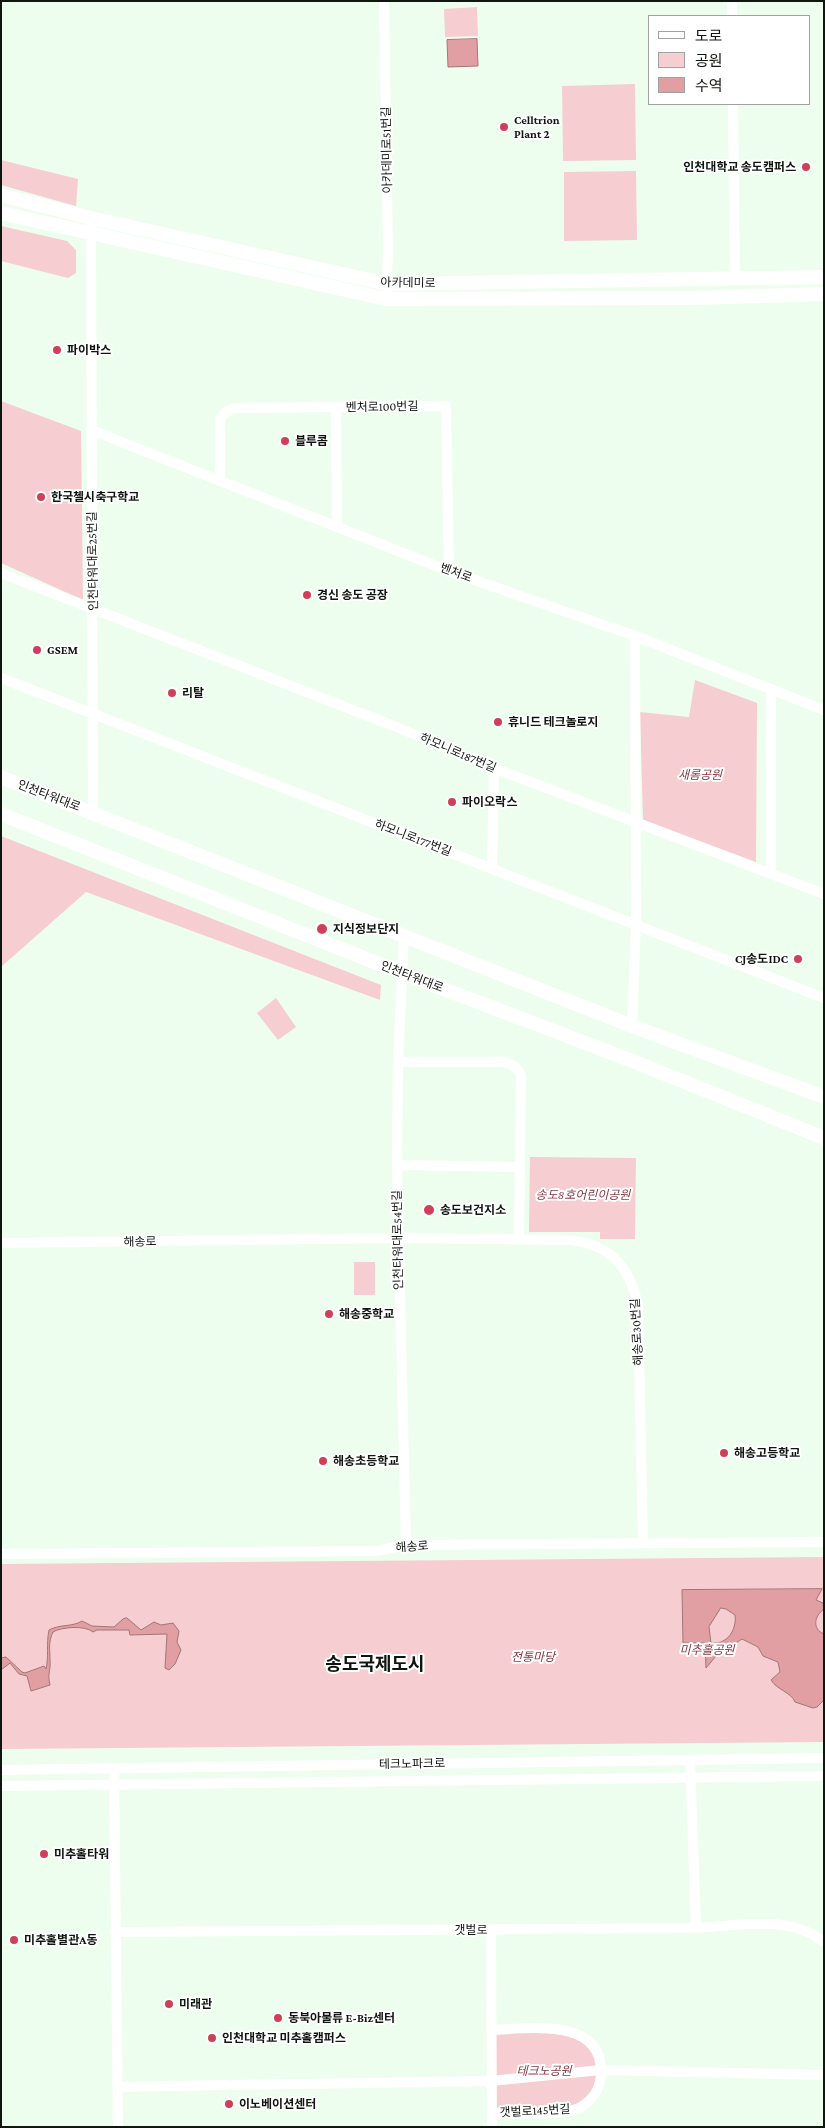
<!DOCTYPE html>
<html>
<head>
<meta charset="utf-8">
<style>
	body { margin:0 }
	#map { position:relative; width:825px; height:2128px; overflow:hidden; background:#eefeee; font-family:"Crimson Pro","Noto Sans KR",serif }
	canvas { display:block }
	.frame { position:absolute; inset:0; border:2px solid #0f160f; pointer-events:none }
	.legend { position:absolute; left:648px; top:15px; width:162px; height:90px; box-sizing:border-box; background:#fff; border:1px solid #9fa29f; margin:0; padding:6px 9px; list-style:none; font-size:15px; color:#0f160f }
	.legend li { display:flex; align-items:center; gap:10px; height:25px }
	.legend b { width:25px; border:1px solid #9fa29f }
</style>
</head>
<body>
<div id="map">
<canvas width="825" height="2128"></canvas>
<div class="frame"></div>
<ul class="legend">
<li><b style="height:6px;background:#fff"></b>도로</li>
<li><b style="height:14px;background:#f6cdd0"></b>공원</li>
<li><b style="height:14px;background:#e19fa4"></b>수역</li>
</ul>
</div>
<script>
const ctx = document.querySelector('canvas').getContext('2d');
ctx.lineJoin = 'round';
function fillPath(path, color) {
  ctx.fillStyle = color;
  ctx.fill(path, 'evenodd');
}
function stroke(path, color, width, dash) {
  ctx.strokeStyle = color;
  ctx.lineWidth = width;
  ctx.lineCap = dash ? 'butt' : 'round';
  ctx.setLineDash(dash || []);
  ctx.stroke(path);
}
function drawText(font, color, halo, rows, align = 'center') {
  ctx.font = font + ' "Crimson Pro","Noto Sans KR",serif';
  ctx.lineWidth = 4;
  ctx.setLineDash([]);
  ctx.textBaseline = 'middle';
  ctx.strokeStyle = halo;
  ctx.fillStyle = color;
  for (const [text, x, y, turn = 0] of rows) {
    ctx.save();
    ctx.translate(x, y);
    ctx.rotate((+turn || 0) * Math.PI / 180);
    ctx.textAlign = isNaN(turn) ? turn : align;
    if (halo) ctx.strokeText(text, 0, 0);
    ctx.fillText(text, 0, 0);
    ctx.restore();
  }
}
fillPath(new Path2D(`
	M477,7L478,36L445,37L444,9Z
	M635,84L636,160L563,161L562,86Z
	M1,160L78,179L76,206L1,185Z
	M636,171L637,240L564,241V172Z
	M1,226L67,241L76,250V273L68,278L1,261Z
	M1,401L81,431L83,600L1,563Z
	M695,680L757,703L756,862L643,820L640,712L689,717Z
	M1,836L381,985L380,1000L86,892L1,967Z
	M276,998L296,1027L278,1040L257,1013Z
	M530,1157L636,1158L635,1239H600V1232H529Z
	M354,1262H375V1295H354Z
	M824,1557V1742L1,1749V1564Z
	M566,2029L589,2040L601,2079L578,2108L492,2113V2030Z`), '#f6cdd0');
const water = new Path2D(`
	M477,39L478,66L448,67L447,40Z
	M822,1589L816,1600L823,1603L824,1609C814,1616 812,1629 824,1634V1700L817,1707L813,1708L795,1702C791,1692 777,1690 771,1680L780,1672L778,1662L763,1656L758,1647L742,1639L736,1643L734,1650H721L706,1668L705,1643H683L682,1590ZM721,1608L726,1609L735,1615C737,1630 727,1645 711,1643L709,1627Z
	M127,1618L141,1630L154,1622L161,1625L173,1623L179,1631L177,1642L181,1650L175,1664L169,1670L165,1668L167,1634L130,1635L129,1630H97L93,1632C85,1625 61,1627 53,1632C48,1642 50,1650 50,1660C51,1671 47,1673 50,1685L31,1691L27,1676L19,1674L10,1663L1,1670V1658L6,1657L22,1672L25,1673L44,1666L46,1669C49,1657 46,1645 49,1630C60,1624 73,1627 82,1621L92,1626L114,1627L123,1619Z`);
fillPath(water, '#e19fa4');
stroke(water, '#a27677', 1);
stroke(new Path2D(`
	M384,1L388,252L386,299
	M732,1V16
	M733,104L735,280
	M91,227L93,814
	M336,407L337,527
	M91,430L449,571L635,636L824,710
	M220,481V419L226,412L234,408L446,406L449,571
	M1,573L394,726L494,768L824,894
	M1,678L824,998
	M771,689V873
	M492,869L494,768
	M404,935L398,1062L397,1165L406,1545
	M632,1026L636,925L635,636
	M398,1062H504C513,1064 517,1068 521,1076L519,1239
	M397,1165L520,1167
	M1,1243L398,1238L570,1240C611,1245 629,1266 638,1305L643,1543
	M1,1554L376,1551L406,1545L824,1542
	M690,1760L696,1928
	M114,1768L118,2127
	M1,1770L824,1758
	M1,1786L824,1776
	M491,1930L492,2127
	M115,1932L696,1928C737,1926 789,1914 824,1942
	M492,2030C529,2029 604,2016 601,2075C600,2089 592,2101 579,2108C562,2116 513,2113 492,2113
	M233,2085L491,2081L601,2070L824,2075
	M117,2087L227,2085`), '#fff', 10);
stroke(new Path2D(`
	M1,195L91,218L387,284L824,277
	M1,213L386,299L693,298L824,294
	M1,777L632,1026L824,1097
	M1,814L402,973L630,1060L824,1138`), '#fff', 14);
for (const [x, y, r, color] of [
	[504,127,5,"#cf3f5a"],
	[806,167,5,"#cf3f5a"],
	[57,350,5,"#cf3f5a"],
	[285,441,5,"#cf3f5a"],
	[41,497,5,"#cf3f5a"],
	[307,595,5,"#cf3f5a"],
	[37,650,5,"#cf3f5a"],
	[172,693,5,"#cf3f5a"],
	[498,722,5,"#cf3f5a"],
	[452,802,5,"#cf3f5a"],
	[322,929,6,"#cf3f5a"],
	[798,959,5,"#cf3f5a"],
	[429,1210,6,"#cf3f5a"],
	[329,1314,5,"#cf3f5a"],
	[724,1453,5,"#cf3f5a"],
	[323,1461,5,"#cf3f5a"],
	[44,1854,5,"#cf3f5a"],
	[14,1940,5,"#cf3f5a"],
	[169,2004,5,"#cf3f5a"],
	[278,2018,5,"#cf3f5a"],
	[212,2038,5,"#cf3f5a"],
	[229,2104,5,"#cf3f5a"]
]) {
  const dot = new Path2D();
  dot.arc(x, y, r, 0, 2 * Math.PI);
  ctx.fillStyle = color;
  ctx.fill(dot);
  stroke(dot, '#fff', 2);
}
drawText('bold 12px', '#0f160f', '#fff', [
	["Celltrion",514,120],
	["Plant 2",514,134],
	["인천대학교 송도캠퍼스",796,167,"right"],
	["파이박스",67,350],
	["블루콤",295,441],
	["한국첼시축구학교",51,497],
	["경신 송도 공장",317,595],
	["GSEM",47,650],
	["리탈",182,693],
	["휴니드 테크놀로지",508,722],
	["파이오락스",462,802],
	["지식정보단지",333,929],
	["CJ송도IDC",788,959,"right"],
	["송도보건지소",440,1210],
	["해송중학교",339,1314],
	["해송고등학교",734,1453],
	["해송초등학교",333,1461],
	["미추홀타워",54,1854],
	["미추홀별관A동",24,1940],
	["미래관",179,2004],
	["동북아물류 E-Biz센터",288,2018],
	["인천대학교 미추홀캠퍼스",222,2038],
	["이노베이션센터",239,2104]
], 'left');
drawText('12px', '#0f160f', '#fff', [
	["아카데미로51번길",387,150,-91],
	["아카데미로",408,283,1],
	["벤처로100번길",382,407,-1],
	["인천타워대로25번길",93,561,-91],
	["벤처로",456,573,20],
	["하모니로187번길",458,753,23],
	["인천타워대로",49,796,21],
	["하모니로177번길",413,838,21],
	["인천타워대로",412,977,21],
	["인천타워대로54번길",398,1240,-91],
	["해송로",140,1242,-1],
	["해송로30번길",637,1332,-93],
	["해송로",412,1547,-4],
	["테크노파크로",412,1764,-1],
	["갯벌로",471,1930],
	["갯벌로145번길",535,2111,-3]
]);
drawText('italic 12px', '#873843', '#fff', [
	["새롬공원",700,775],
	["송도8호어린이공원",583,1195],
	["미추홀공원",707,1650],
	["전통마당",533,1657],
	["테크노공원",544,2071]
]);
drawText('bold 18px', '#0f160f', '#fff', [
	["송도국제도시",375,1664]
]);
</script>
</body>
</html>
